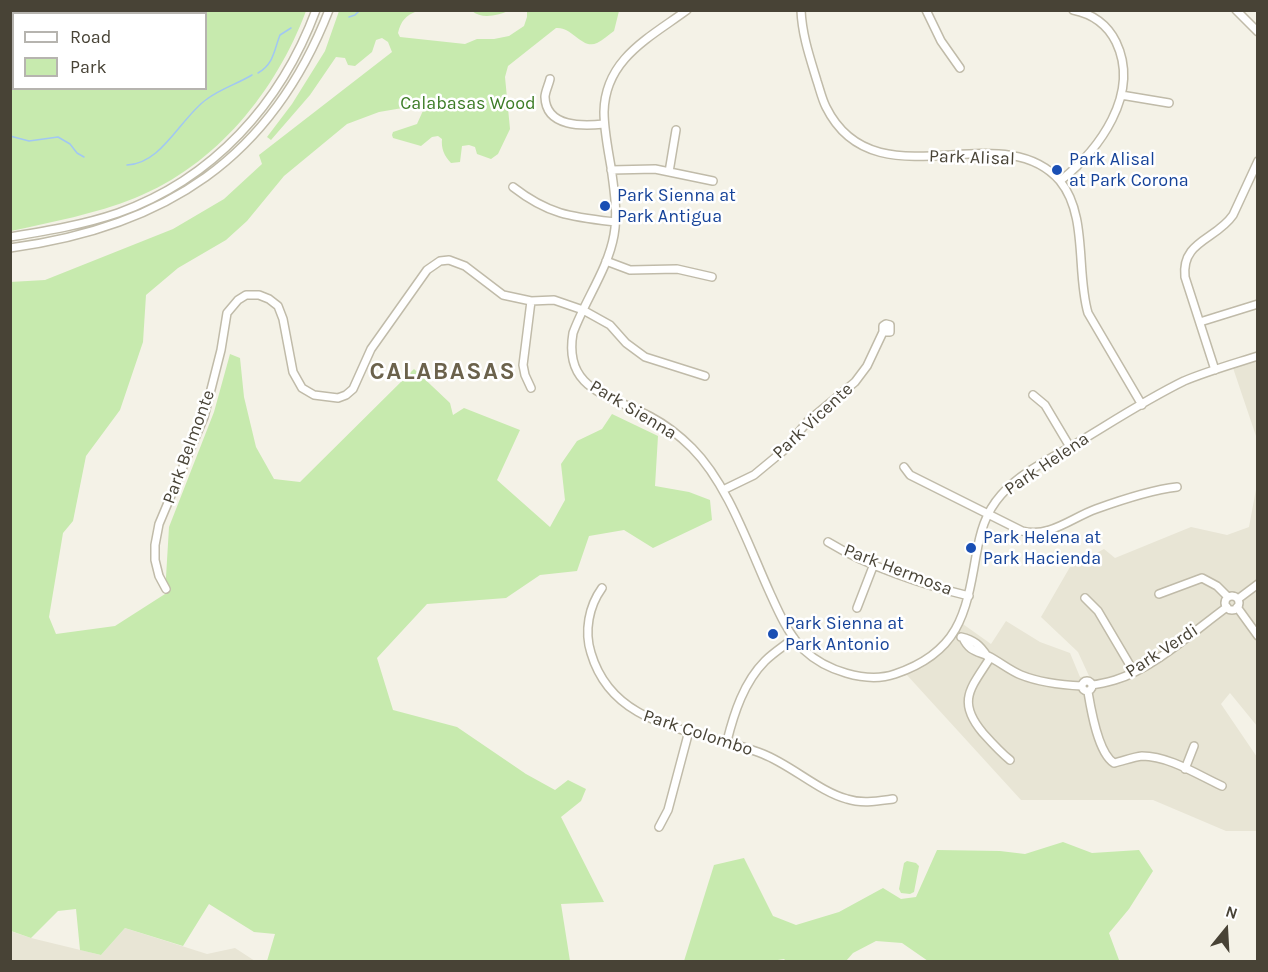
<!DOCTYPE html>
<html>
<head>
<meta charset="utf-8">
<style>
	body { margin:0 }
	#map { position:relative; width:1268px; height:972px; overflow:hidden; background:#f4f2e7; font-family:Karla,sans-serif }
	canvas { display:block }
	.frame { position:absolute; inset:0; border:12px solid #484336; pointer-events:none }
	.legend { position:absolute; left:12px; top:12px; width:195px; height:78px; box-sizing:border-box; background:#fff; border:2px solid #b6b4af; margin:0; padding:8px 10px; list-style:none; font-size:18px; color:#484336 }
	.legend li { display:flex; align-items:center; gap:12px; height:30px }
	.legend b { width:30px; border:2px solid #b6b4af }
	.north { position:absolute; left:1196px; top:900px; width:60px; height:60px; -webkit-text-stroke:4px #fff; paint-order:stroke; rotate:18deg; font-size:16px; font-weight:700; line-height:24px; text-align:center; color:#484336 }
	.north::after { content:''; display:block; margin:auto; width:21px; height:27px; background:#484336; clip-path:polygon(50% 0,100% 100%,50% 72%,0 100%) }
</style>
</head>
<body>
<div id="map">
<canvas width="1268" height="972"></canvas>
<div class="frame"></div>
<ul class="legend">
<li><b style="height:8px;background:#fff"></b>Road</li>
<li><b style="height:16px;background:#c7eaae"></b>Park</li>
</ul>
<div class="north">N</div>
</div>
<script>
const ctx = document.querySelector('canvas').getContext('2d');
ctx.lineJoin = 'round';
function fillPath(path, color) {
  ctx.fillStyle = color;
  ctx.fill(path, 'evenodd');
}
function stroke(path, color, width, dash) {
  ctx.strokeStyle = color;
  ctx.lineWidth = width;
  ctx.lineCap = dash ? 'butt' : 'round';
  ctx.setLineDash(dash || []);
  ctx.stroke(path);
}
function drawText(font, color, halo, rows, align = 'center') {
  ctx.font = font + ' Karla,sans-serif';
  ctx.lineWidth = 5;
  ctx.setLineDash([]);
  ctx.textBaseline = 'middle';
  ctx.strokeStyle = halo;
  ctx.fillStyle = color;
  for (const [text, x, y, turn = 0] of rows) {
    ctx.save();
    ctx.translate(x, y);
    ctx.rotate((+turn || 0) * Math.PI / 180);
    ctx.textAlign = isNaN(turn) ? turn : align;
    if (halo) ctx.strokeText(text, 0, 0);
    ctx.fillText(text, 0, 0);
    ctx.restore();
  }
}
fillPath(new Path2D(`
	M11,10H150V11L145,14H14L13,54L11,55Z
	M1257,356V439L1232,365Z
	M1257,484V726L1230,693L1221,704L1257,757V831H1226L1153,800H1021L906,674L960,622L991,644L1006,621L1040,642L1070,653L1080,677L1089,676L1078,652L1041,617L1070,567L1104,549L1115,558L1191,527L1227,535L1249,527Z
	M125,928L207,954L235,948L255,961H11L10,931L31,938L101,955Z`), '#e8e5d5');
fillPath(new Path2D(`
	M150,10L306,11C276,91 217,165 135,198C95,214 52,222 11,231V56L13,54L14,88H206V14L145,13Z
	M339,11H417C405,16 401,21 398,33L400,37L465,44L477,39H494L509,36L524,26L527,17V11H619L614,31C608,35 603,40 597,43C582,50 572,26 556,28L508,66L505,77L510,129L498,154L491,159L477,154L475,147L469,145L462,146L460,162L451,163C444,156 441,148 442,139L438,136L432,137L421,146L393,138L392,135L393,132L417,124L426,104L379,112L347,124L284,176L247,221L226,240L178,268L146,295L143,342L120,410L86,456L73,521L63,533L49,617L56,634L115,626L165,594L169,527L214,412L230,354L240,358L244,397L256,447L274,479L300,482L414,369L450,403L453,415L464,408L520,430L497,480L550,527L565,500L561,464L577,441L602,429L612,414L658,436L655,486L689,492L710,500L712,520L653,548L624,530L589,536L577,571L540,575L506,598L427,604L377,658L393,710L457,727L526,774L555,790L568,780L586,789L581,801L561,817L604,902L561,904L570,961H267L275,934L254,932L209,904L183,946L125,928L101,955L80,950L76,909L58,911L31,938L11,931L10,282L45,280L173,229L224,199L262,164L259,155L392,52L388,42L382,38L376,40L372,52L355,66L348,65L345,58L336,57L310,95L271,140L267,137L292,104L325,51Z
	M472,11H508C497,16 481,19 472,11Z
	M1063,842L1092,853L1139,850L1153,871L1129,909L1109,933L1119,960L1117,961H928L902,943L876,941L853,953L846,961L787,962L784,959L765,962L684,961L714,865L744,858L773,916L796,925L839,912L883,888L901,899L916,897L937,850L1000,851L1025,854Z
	M907,861L916,863L919,866L914,892L910,894L901,893L899,889L904,863Z`), '#c7eaae');
stroke(new Path2D(`
	M349,17L355,15L360,10
	M258,73C274,64 274,50 280,35L291,28
	M10,136L29,141L58,137L70,144L77,153L84,157
	M127,165C162,164 181,117 207,99C220,89 237,84 252,75`), '#a1c7f3', 1.5);
const minor = new Path2D(`
	M687,10C649,38 605,59 604,112C604,130 608,149 611,167C614,189 618,213 614,235C608,269 585,300 573,333C563,391 611,395 651,417C666,425 680,436 692,448C728,484 749,547 770,593C779,613 788,634 804,650C825,670 866,684 895,674C958,653 966,615 976,556C980,533 985,513 1001,495C1021,472 1052,458 1077,443C1112,422 1147,399 1184,381C1208,371 1233,364 1258,356
	M801,10C802,35 810,58 817,81C820,90 822,99 826,107C875,206 1001,113 1060,181C1088,215 1076,273 1088,313L1142,405
	M926,10L941,41L960,68
	M1236,10L1258,32
	M550,79C549,84 545,92 545,97C546,128 584,126 604,124
	M1121,95L1169,103
	M611,170L655,169L713,181
	M669,172L676,130
	M1060,181C1099,150 1141,94 1116,42C1107,24 1093,14 1073,10
	M513,187C549,215 572,217 615,222
	M10,237C46,231 83,225 118,213C213,179 281,104 316,10
	M10,248C165,227 271,159 329,10
	M606,261L630,270L677,269L712,277
	M1200,322L1258,304
	M1215,370L1185,277C1181,241 1216,240 1233,215L1258,161
	M531,388L525,375L523,365L531,301
	M1033,395L1045,405L1070,447
	M904,467L910,475L1022,531C1050,538 1071,518 1096,509C1121,500 1150,490 1177,487
	M723,490L754,475L783,451L808,421L855,382L867,366L883,332V326L886,324L890,325V332H883
	M828,542C867,566 924,585 969,596
	M602,588C589,606 584,631 591,653C614,731 699,728 763,754C791,765 820,792 847,799C862,804 878,801 893,799
	M166,589L159,576L155,560V545L159,524L204,417L221,350L227,313L238,300L246,295H259L269,299L278,306L283,319L293,372L302,388L314,395L338,398L346,395L353,389L371,349L427,270L440,261L449,260L465,266L503,295L531,301L554,300L583,310L610,325L626,343L645,357L705,376
	M1159,594L1202,578L1217,586L1228,597
	M1225 603a7 7 0 1 1 14 0a7 7 0 1 1-14 0Z
	M1085,598L1098,611L1134,672
	M1238,599L1258,584
	M1237,607L1258,636
	M857,608L874,564
	M961,637C974,640 980,645 987,656
	M963,638C969,651 976,651 988,656C1000,662 1009,670 1021,675C1041,683 1061,685 1082,686
	M990,658C971,688 956,701 983,733C992,743 1000,752 1010,760
	M1082 686a5 5 0 1 1 10 0a5 5 0 1 1-10 0Z
	M1092,685C1100,684 1108,682 1115,680C1154,668 1194,631 1227,607
	M1088,692C1091,710 1098,753 1114,763C1123,761 1133,757 1142,756C1169,756 1198,775 1222,786
	M727,741C734,713 744,682 765,661C773,653 784,646 794,638
	M1185,769L1194,746
	M659,827L668,810L689,731`);
stroke(minor, '#c0bba9', 10);
stroke(minor, '#fff', 7);
for (const [x, y, r, color] of [
	[1057,170,6,"#1a4fb4"],
	[605,206,6,"#1a4fb4"],
	[971,548,6,"#1a4fb4"],
	[773,634,6,"#1a4fb4"]
]) {
  const dot = new Path2D();
  dot.arc(x, y, r, 0, 2 * Math.PI);
  ctx.fillStyle = color;
  ctx.fill(dot);
  stroke(dot, '#fff', 2);
}
drawText('18px', '#3c7c26', '#fff', [
	["Calabasas Wood",468,104]
]);
drawText('18px', '#484336', '#fff', [
	["Park Alisal",972,158,2],
	["Park Sienna",633,410,31],
	["Park Vicente",813,421,-43],
	["Park Belmonte",189,447,-70],
	["Park Helena",1047,464,-34],
	["Park Hermosa",898,570,21],
	["Park Verdi",1162,651,-33],
	["Park Colombo",698,733,18]
]);
drawText('18px', '#164399', '#fff', [
	["Park Alisal",1069,160],
	["at Park Corona",1069,181],
	["Park Sienna at",617,196],
	["Park Antigua",617,217],
	["Park Helena at",983,538],
	["Park Hacienda",983,559],
	["Park Sienna at",785,624],
	["Park Antonio",785,645]
], 'left');
ctx.letterSpacing = '1.5px';
drawText('bold 24px', '#6b624c', '#fff', [
	["CALABASAS",443,372]
]);
ctx.letterSpacing = '0px';
</script>
</body>
</html>
